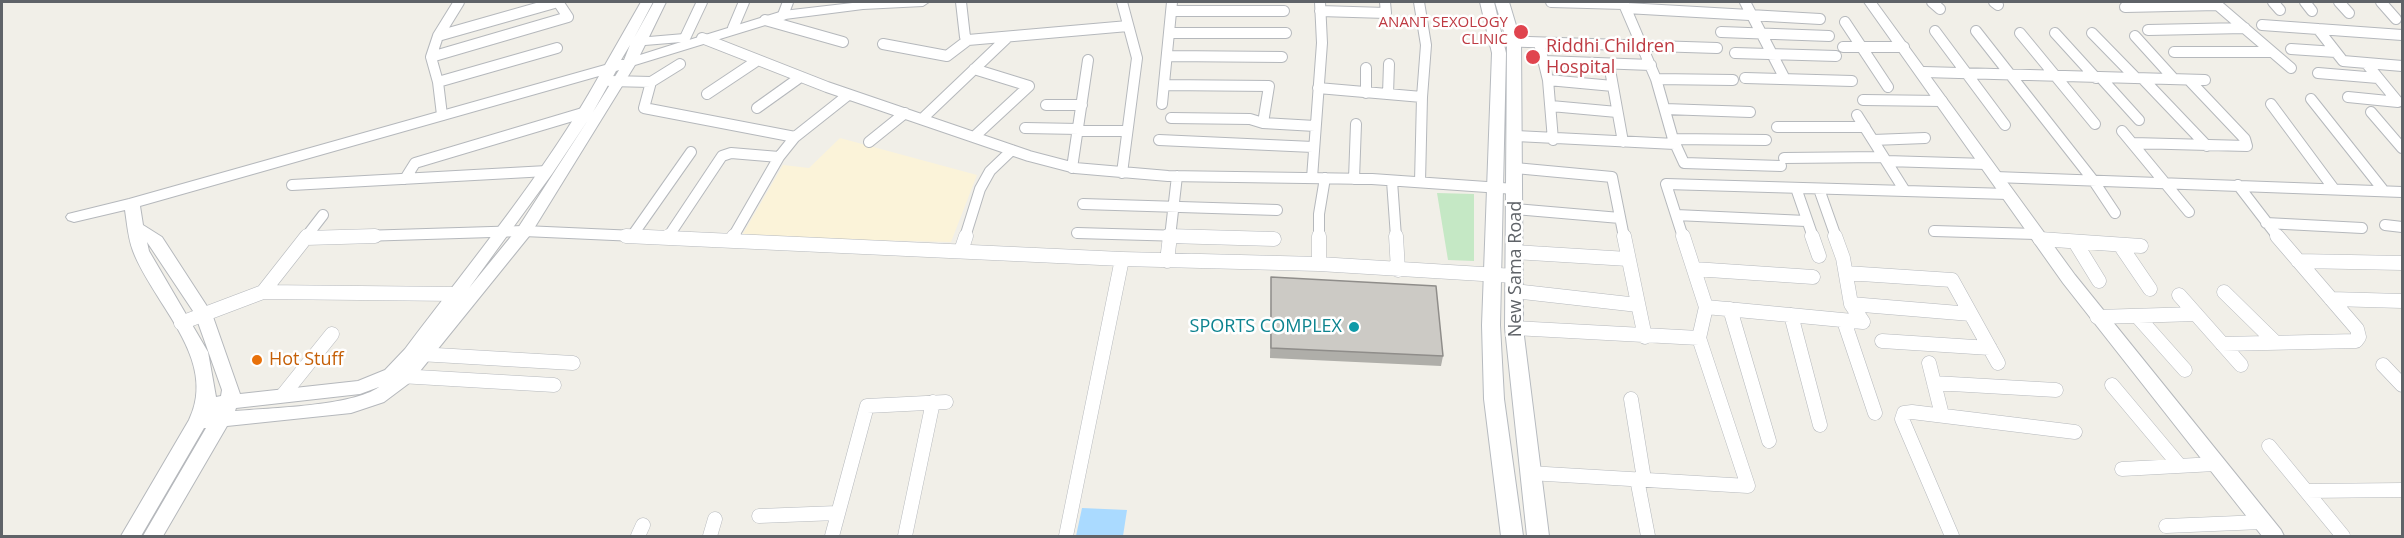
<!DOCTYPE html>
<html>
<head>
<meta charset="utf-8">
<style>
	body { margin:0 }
	#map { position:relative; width:2404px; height:538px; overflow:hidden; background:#f1efe8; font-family:"Open Sans",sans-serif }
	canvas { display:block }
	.frame { position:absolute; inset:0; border:3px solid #5f6368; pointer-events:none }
</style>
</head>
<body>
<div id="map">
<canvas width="2404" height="538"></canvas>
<div class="frame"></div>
</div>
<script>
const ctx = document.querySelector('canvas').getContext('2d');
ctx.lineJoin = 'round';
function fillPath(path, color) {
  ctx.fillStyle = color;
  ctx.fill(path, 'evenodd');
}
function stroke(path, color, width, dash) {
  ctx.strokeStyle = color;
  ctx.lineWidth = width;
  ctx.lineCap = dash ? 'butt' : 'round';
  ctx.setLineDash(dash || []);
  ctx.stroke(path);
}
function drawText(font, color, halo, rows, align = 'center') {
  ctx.font = font + ' "Open Sans",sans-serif';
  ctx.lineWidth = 5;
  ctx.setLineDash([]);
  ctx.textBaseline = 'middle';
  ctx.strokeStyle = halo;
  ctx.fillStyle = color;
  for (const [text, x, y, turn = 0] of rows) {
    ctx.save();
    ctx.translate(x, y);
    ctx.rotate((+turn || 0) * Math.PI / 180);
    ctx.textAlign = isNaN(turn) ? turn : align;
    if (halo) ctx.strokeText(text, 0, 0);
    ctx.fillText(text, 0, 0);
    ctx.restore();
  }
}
fillPath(new Path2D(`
	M1437,193L1474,194V261L1448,260Z`), '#c5e8c5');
fillPath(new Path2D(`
	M840,138L977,175L951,242L741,237L783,165L809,168Z`), '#fbf3d9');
fillPath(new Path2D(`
	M1082,508L1127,510L1123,536H1076Z`), '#aadaff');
const minorFar1 = new Path2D(`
	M961,2L965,37L968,40L1128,26
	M1122,2L1137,58L1122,173
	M1551,2L1624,4
	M1623,2L1656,79L1673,139L1684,163L1781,166
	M1745,2L1785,79
	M1932,2L1940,9
	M1994,2L1998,5
	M2214,2L2291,68
	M2273,2L2280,10
	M2305,2L2312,11
	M2339,2L2349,13
	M2381,2L2396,19
	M2125,7L2218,5
	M1626,8L1820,19
	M1172,11H1284
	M1320,11L1386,13L1385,2
	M783,15L788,2
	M765,20L843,42
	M1845,22L1888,87
	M2262,25L2402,35
	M733,28L744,2
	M2318,29L2343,61L2402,66
	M2148,30L2245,28
	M1935,31L2005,125
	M1976,31L2093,180L2115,213
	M1721,32L1829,36
	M1169,33H1286
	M2020,33L2095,124
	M2055,33L2096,78
	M2092,33L2136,78
	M2135,36L2174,79
	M685,38L702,2
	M702,38L827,87L1029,156L1075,168L1168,176L1372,179L1515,189
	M1497,41L1717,48
	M1539,43L1548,80L1553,140
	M883,44L947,56L968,40
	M1843,47H1904
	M2291,49L2336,52
	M2174,52H2272
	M1735,53L1836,56
	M1168,56L1282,57
	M431,57L568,17L558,2L438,36
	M1544,61L1651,65
	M1609,64L1623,142
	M1366,68V93
	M974,69L1029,86L975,136
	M1924,72L2205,80
	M2318,73L2378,78
	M1745,78L1852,81
	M2101,78L2139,120
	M1656,79L1733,80
	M2143,79L2207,146
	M1548,80L1613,86
	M610,81L651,82L644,108L795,137
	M438,82L557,48
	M651,82L680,64
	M1164,85L1269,86L1263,123
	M1318,88L1422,97L1426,45L1419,2
	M707,94L755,62
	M1388,94L1389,64
	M2348,97L2398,102L2366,63
	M2311,99L2384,191
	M1863,100L1942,101
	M1162,104L1172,2
	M2271,104L2334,189
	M1046,105H1082
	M1551,106L1617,112
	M757,108L799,78
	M1665,109L1750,112
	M2371,112L2402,148
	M442,115L438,82L431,57L438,36L459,2
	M1857,115L1905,191
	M923,118L1008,37
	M1171,118L1250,119L1263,123L1315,126
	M1777,127H1865
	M1025,128L1079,129
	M1079,131H1127
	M2122,131L2189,212
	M1516,136L1675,144
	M1673,139L1766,140
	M1159,140L1313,147
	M1873,140L1925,138
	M869,142L905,113
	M2133,143L2247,146L2245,139L2189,80
	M1784,158L1883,157
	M1886,161L1986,164
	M1072,168L1088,60
	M1515,168L1612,177L1624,237
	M1995,177L2402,192
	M1312,178L1322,43L1320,2
	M405,179L415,163L586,112
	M1354,179L1356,124
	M1392,181L1396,237
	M1420,182L1422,97
	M292,185L547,171
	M2238,185L2278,237
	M1796,188L1813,237
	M1819,189L1836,237
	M1083,204L1277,210
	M1515,209L1620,218
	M1676,215L1806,221
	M2266,223L2362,228
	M2385,225L2402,227
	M1934,231L2036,234
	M1077,233L1217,237
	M632,236L691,152
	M306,237L323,215
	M329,237L524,231L658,237
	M668,237L722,156L731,153L779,157
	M733,237L779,157L795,137L848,95
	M965,237L980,189L990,171L1012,150
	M1170,237L1177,176
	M1319,237V214L1325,178
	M1683,237L1666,184L2008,194`);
const minor = new Path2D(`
	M626,236L1122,259L1319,264L1515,276
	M1168,236L1274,239
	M1319,236V264
	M1396,236L1398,270
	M1624,236L1645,337
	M1812,236L1819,256
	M1835,236L1843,258L1851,304L1863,322
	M306,238L375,236
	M668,238L669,236
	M2040,239L2141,246
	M731,241L734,236
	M2075,242L2099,281
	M2120,245L2150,289
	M961,251L966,236
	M1514,252L1628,259
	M1167,261L1170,236
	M2298,261L2402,263
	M1694,269L1813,277
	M1846,273L1952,280L1998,363
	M1514,291L1638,305
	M263,292L456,294
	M2224,292L2276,343
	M2179,295L2241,365
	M2331,299L2402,301
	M1851,304L1971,314
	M1706,307L1863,322
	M1730,309L1769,441
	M1791,315L1820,425
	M2137,316L2185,370
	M2097,317L2196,314
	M1844,321L1875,413
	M181,323L263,292L307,236
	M1514,328L1699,338L1706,307L1683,236
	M1882,341L1990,348
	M2222,344L2356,341L2359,337L2357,329L2277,236
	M419,354L573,363
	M1929,363L1942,415
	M2383,365L2402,385
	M400,376L554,385
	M1934,383L2056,390
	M2112,385L2180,466
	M283,395L332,334
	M1631,399L1644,479
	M2269,446L2343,536
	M2122,469L2215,464
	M1529,473L1748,486L1699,338
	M1637,479L1648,536
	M2306,491L2402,490
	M759,516L837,513
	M2166,526L2262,522
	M638,536L643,525
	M710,536L715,519
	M832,536L867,406L946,402
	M905,536L933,402
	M1066,536L1122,259
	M1952,536L1902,419L1904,413L1912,412L2075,432`);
const tertiary = new Path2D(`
	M641,2H653L634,38L654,2H666L649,37L684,34L689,35V40L783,11L861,2H929L923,6L863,9L785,19L635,65L530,235L412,381L384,402L351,413L227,426L163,536H143L206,428H204L141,536H121L189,420C219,359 153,304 133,251C128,238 127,223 125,210L74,222L68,220L66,217L68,214L129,199L605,65ZM681,42L640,55L645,45ZM630,45L624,60H621ZM619,70L593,112L616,71ZM599,76C545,173 472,260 405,349L385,370L358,381L240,394L212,314L162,237L143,225L140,206ZM588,120L518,228L469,288L552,174ZM147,242L195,314L222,390L221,396L216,397L208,352L149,251ZM379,387C353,406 269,408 235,411L236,408L360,394Z
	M1864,2H1876L2075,275L2281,530L2284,536H2262L2063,283Z`);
const secondary = new Path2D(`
	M1480,2H1494L1506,53L1500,325L1504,399L1523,536H1501L1484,399L1482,325L1492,53Z
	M1495,2H1509L1521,42L1523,328L1549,536H1527L1505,328L1507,42Z`);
stroke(minorFar1, '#b5b8bc', 12);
stroke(minor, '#b5b8bc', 15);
stroke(tertiary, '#b5b8bc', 2);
stroke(secondary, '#b6babf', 2);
stroke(minorFar1, '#fff', 10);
stroke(minor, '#fff', 14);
fillPath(tertiary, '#fff');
fillPath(secondary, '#fff');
fillPath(new Path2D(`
	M1271,288L1443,356L1441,366L1270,358Z`), '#afaea9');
const building = new Path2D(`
	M1271,277L1436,286L1443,356L1271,348Z`);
fillPath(building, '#cccac5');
stroke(building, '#8f8d8a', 1.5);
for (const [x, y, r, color] of [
	[1521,32,8,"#e0444e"],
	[1533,57,8,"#e0444e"],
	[1354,327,6,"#0f9aa8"],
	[257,360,6,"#e8710a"]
]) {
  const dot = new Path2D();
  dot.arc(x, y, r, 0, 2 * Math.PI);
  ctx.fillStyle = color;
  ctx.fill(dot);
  stroke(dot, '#fff', 2);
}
drawText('15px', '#be3a42', '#fff', [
	["ANANT SEXOLOGY",1508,23],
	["CLINIC",1508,40]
], 'right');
drawText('18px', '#be3a42', '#fff', [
	["Riddhi Children",1546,47],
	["Hospital",1546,68]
], 'left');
drawText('18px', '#5f6368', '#fff', [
	["New Sama Road",1516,269,-90]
]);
drawText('18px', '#0d838f', '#fff', [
	["SPORTS COMPLEX",1342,327]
], 'right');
drawText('18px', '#c56008', '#fff', [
	["Hot Stuff",269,360]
], 'left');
</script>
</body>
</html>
